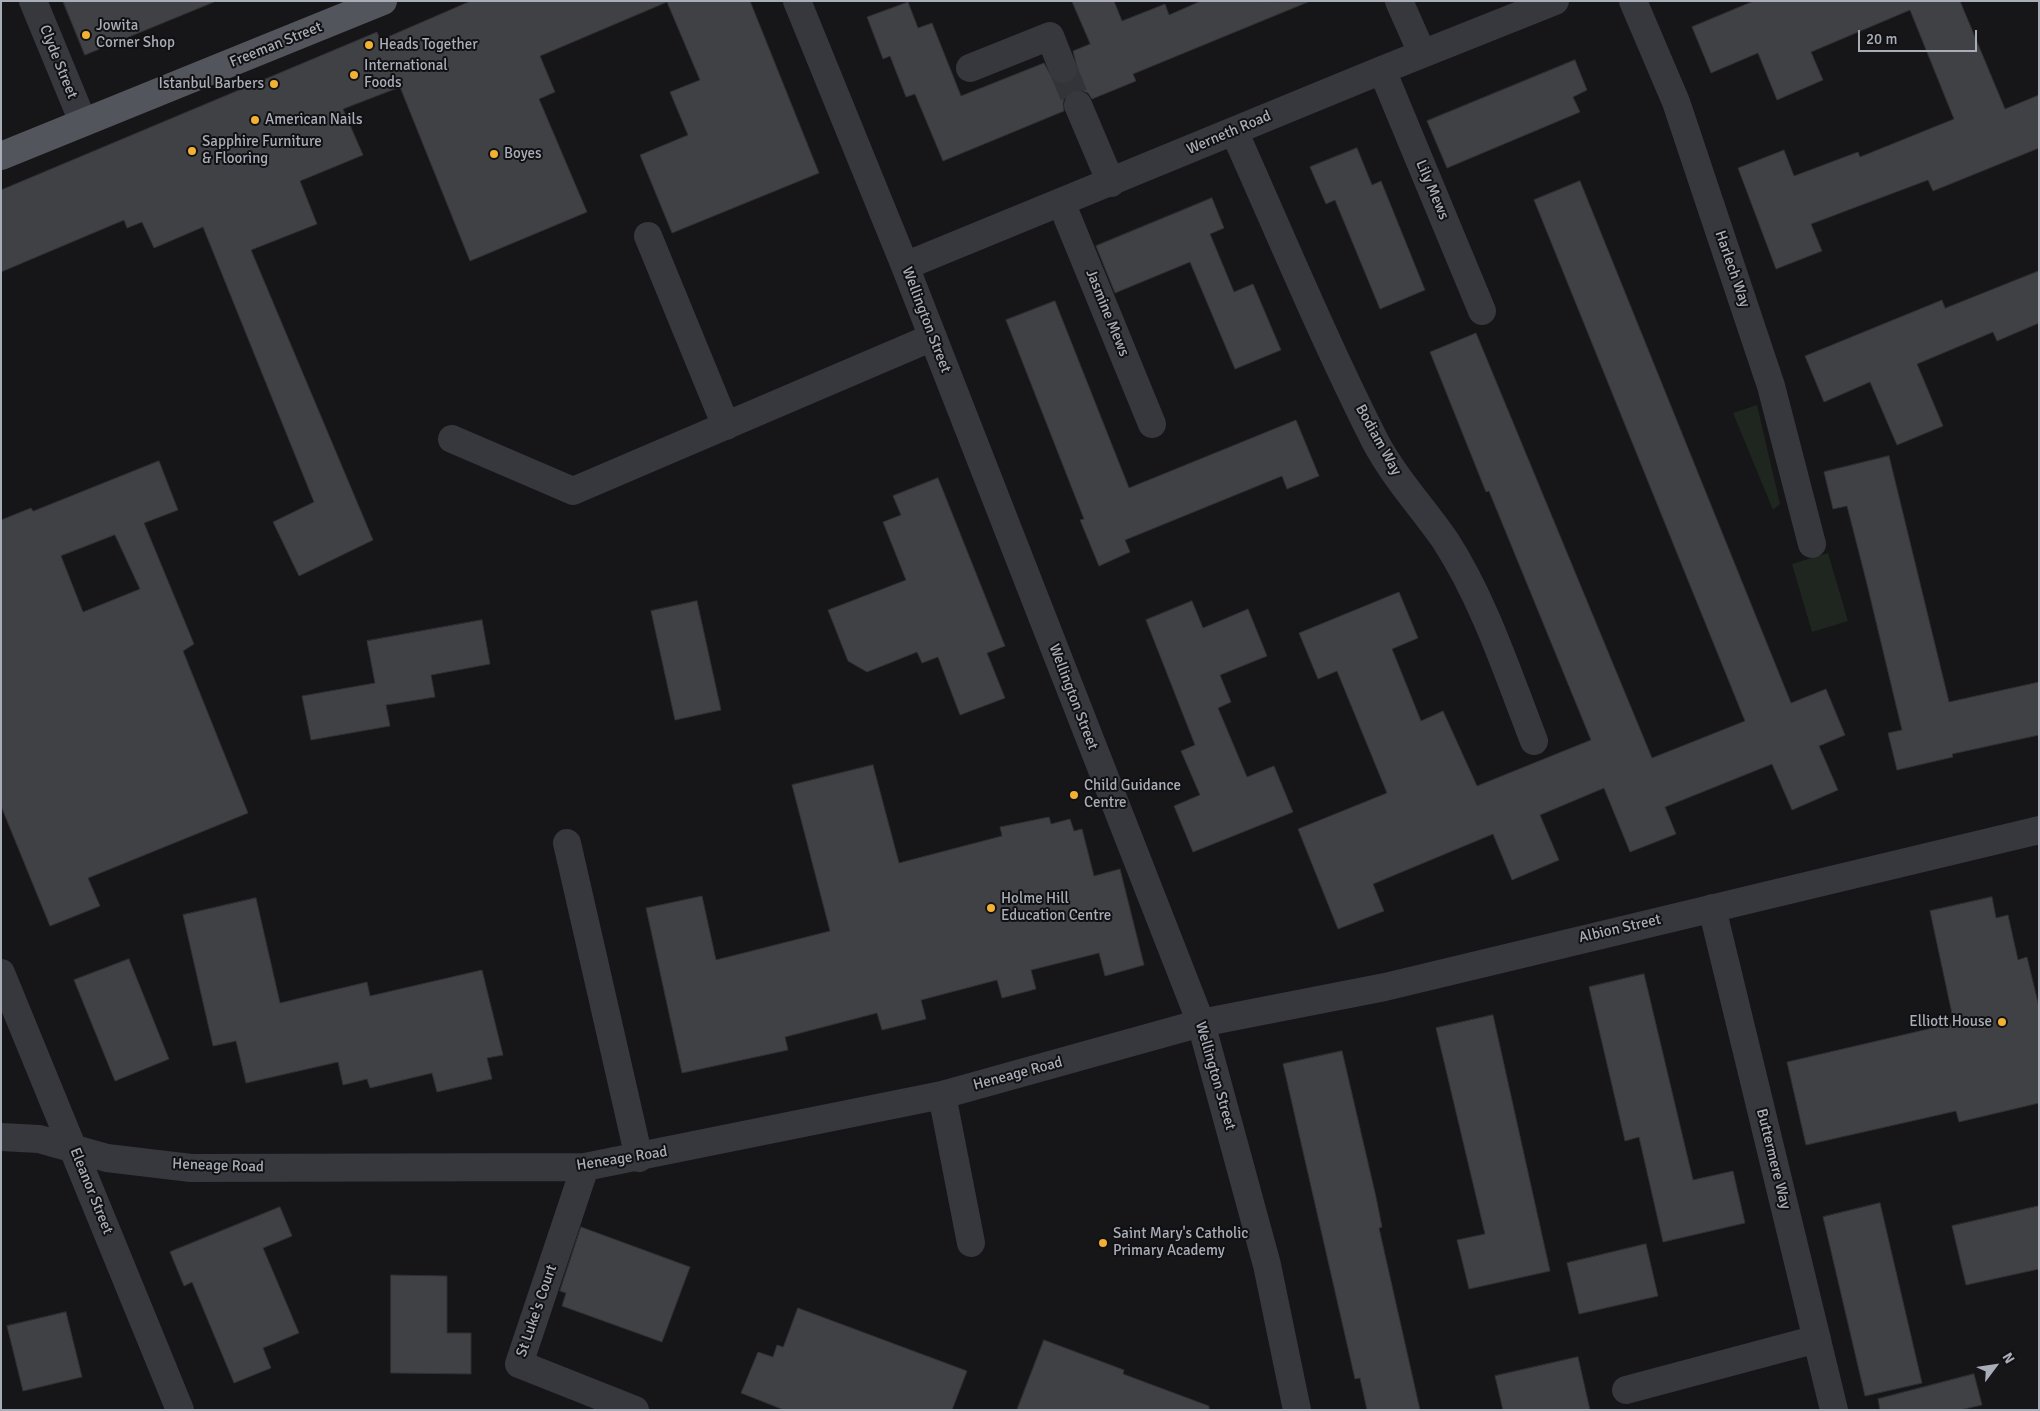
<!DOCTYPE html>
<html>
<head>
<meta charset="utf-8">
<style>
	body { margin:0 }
	#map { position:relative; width:2040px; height:1411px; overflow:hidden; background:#161618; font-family:Signika,sans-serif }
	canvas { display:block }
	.frame { position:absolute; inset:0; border:2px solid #a8adb8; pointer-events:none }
	.north { position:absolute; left:1970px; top:1341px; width:50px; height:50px; -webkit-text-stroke:4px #111113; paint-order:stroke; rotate:59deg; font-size:14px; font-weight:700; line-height:20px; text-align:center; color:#a8adb8 }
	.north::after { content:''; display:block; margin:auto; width:18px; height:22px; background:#a8adb8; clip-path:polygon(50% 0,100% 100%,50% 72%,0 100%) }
	.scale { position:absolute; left:1858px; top:30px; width:119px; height:22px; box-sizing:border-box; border:2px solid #a8adb8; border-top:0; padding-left:6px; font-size:15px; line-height:18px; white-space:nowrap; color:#a8adb8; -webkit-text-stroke:4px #111113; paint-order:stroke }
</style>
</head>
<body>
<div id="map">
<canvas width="2040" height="1411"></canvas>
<div class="frame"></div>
<div class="north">N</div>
<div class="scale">20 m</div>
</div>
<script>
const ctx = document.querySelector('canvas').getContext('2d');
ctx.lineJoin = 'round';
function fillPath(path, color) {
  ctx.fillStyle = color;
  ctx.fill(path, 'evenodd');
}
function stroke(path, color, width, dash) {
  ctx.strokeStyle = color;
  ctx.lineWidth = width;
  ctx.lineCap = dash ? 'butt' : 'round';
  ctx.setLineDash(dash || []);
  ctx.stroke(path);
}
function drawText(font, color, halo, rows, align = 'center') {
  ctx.font = font + ' Signika,sans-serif';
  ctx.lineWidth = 4;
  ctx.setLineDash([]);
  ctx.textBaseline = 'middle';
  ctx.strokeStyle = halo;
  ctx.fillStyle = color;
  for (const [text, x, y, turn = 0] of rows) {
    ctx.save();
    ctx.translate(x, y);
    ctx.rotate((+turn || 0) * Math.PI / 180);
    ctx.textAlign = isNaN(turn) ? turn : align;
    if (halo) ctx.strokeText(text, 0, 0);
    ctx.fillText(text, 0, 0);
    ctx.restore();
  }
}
fillPath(new Path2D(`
	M1757,405L1780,504L1773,510L1733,413Z
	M1828,553L1848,621L1812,632L1792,564Z`), '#1e261f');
const building = new Path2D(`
	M63,1H214V2L85,55Z
	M471,1H750L819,173L672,233L640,155L688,135L670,92L700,80L667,2L540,56L555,92L539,99L587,212L470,261L400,87L343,109L363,155L300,181L317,224L251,250L373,540L299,576L273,522L314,502L203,227L154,248L142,222L127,228L124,220L1,272V190L377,32L380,40Z
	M1072,1H1114L1122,21L1165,4L1169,15L1201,1L1308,2L1133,74L1136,81L1092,99L1088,93L1080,90L1071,91L1065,96L1063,103L1064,111L943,161L915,94L906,97L890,56L883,59L867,17L908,2L918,28L932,23L961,96L1044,63L1054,81L1061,84L1069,83L1075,79L1078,71L1073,51L1090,44Z
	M1754,1H1960L2005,109L2039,95V148L1933,191L1928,180L1811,224L1822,251L1776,269L1738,168L1784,150L1794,176L1858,152L1860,157L1954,119L1910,10L1811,52L1823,80L1777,100L1758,53L1711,73L1692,27Z
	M1575,60L1587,90L1573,97L1580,112L1447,168L1427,121Z
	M1357,148L1372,185L1381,181L1425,290L1380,309L1335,200L1326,204L1310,167Z
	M1580,181L1791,703L1826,689L1845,735L1819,746L1838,790L1792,810L1772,764L1665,807L1676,834L1630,852L1604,788L1540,815L1559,860L1512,880L1493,834L1373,884L1384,911L1338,929L1298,829L1387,793L1337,671L1318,679L1299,633L1399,592L1418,638L1392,649L1421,721L1443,711L1477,786L1591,740L1489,491L1486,492L1430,352L1476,333L1652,758L1745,721L1534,200Z
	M1212,198L1224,228L1210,234L1234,292L1253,284L1281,350L1235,369L1190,262L1115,293L1096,246Z
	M2039,271V323L1997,341L1993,332L1917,364L1943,426L1897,445L1870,382L1824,402L1805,356L1942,300L1945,308Z
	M1055,301L1129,488L1296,420L1319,476L1287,489L1282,476L1125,540L1130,552L1099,566L1080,520L1084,519L1006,320Z
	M1889,456L1949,702L2039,682V735L1952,754L1953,757L1897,770L1888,733L1902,730L1866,580L1847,506L1833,509L1824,472Z
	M159,461L178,510L144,523L194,644L183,651L248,813L88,878L100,906L50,926L1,806V520L31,508L33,511ZM115,535L140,589L83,612L61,556Z
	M938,478L1005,646L987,653L1005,698L960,715L938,657L922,663L917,652L867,672L848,661L828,610L906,580L883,522L901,515L893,496Z
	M697,601L721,710L675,720L651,611Z
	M1192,601L1203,628L1248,609L1267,656L1220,675L1231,702L1218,708L1247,777L1274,766L1293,812L1193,852L1174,806L1200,795L1181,751L1195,745L1146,620Z
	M482,620L490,664L431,675L435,697L386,705L390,726L311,740L302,696L375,683L367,641Z
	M873,765L899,863L1002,836L1000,827L1049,817L1051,824L1070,819L1074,831L1082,829L1094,876L1120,869L1144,965L1105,976L1099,953L1031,970L1036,989L1002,998L997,980L921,1000L926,1019L882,1030L877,1013L785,1037L788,1050L682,1073L646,908L702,896L716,960L830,931L792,785Z
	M1992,897L1996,918L2008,915L2018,960L2027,957L2039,1007V1103L1959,1122L1956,1111L1806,1145L1787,1062L1954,1023L1930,911Z
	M256,898L280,1003L367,982L370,996L482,970L503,1055L487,1058L492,1079L437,1092L432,1073L370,1088L367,1079L343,1085L338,1062L246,1083L236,1041L213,1046L183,915Z
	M129,959L169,1059L115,1081L74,980Z
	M1644,974L1693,1180L1733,1171L1745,1223L1663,1242L1639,1137L1625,1141L1589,987Z
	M1493,1015L1550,1271L1469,1289L1457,1240L1485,1234L1436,1028Z
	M1342,1051L1376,1197L1382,1227L1379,1228L1420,1410H1367L1360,1378L1355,1379L1283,1064Z
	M1880,1203L1922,1383L1865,1396L1823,1217Z
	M2039,1206V1269L1966,1285L1952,1226Z
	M280,1207L292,1236L263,1248L299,1333L263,1348L271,1368L234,1383L192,1282L184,1286L170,1252Z
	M581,1227L690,1267L662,1342L562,1306L566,1293L560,1291Z
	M1646,1244L1658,1296L1579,1314L1567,1263Z
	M391,1275L447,1276V1333H471V1374L391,1373Z
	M798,1308L967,1371L952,1410H784L741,1393L758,1352L773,1357L777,1345L783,1347Z
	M66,1312L82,1377L23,1391L7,1326Z
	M1044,1340L1124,1370L1123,1374L1209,1406V1410H1017Z
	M1578,1357L1590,1410H1503L1495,1376Z
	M1974,1374L1982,1405L1960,1410H1880L1878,1399Z`);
fillPath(building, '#404145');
stroke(building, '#303034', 1);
stroke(new Path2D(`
	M1063,69L1078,105`), '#333438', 28, [28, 14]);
stroke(new Path2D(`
	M33,1L83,122
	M797,1L905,266L1201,1023L1267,1265L1297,1410
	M1399,1L1422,53
	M1633,1L1676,102L1771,386L1812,544
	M970,68L1050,36L1063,69
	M1382,70L1482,311
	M1078,105L1111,183
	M1234,131C1280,234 1324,340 1375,441C1394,477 1422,507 1445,540C1484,600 1508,674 1534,741
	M1061,202L1152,424
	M648,236L726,426
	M905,266L1382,70L1555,1
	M452,439L573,491L933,337
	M567,843L639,1158
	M1712,908L1834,1410
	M1,973L180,1410
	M942,1095L971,1243
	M1,1137L39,1139L107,1158L191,1168L585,1167L942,1095L1201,1023L1385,987L2039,830
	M585,1167L519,1364L635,1410
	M1626,1390L1817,1339`), '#37383d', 28);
stroke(new Path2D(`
	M1,156L383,1`), '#53555c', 28);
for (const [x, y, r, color] of [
	[86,35,5,"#f2b134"],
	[369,45,5,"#f2b134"],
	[354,75,5,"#f2b134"],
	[274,84,5,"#f2b134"],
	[255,120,5,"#f2b134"],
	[192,151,5,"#f2b134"],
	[494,154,5,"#f2b134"],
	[1074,795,5,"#f2b134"],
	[991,908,5,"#f2b134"],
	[2002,1022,5,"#f2b134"],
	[1103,1243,5,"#f2b134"]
]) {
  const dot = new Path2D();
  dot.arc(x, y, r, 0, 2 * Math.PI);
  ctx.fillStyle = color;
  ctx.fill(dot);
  stroke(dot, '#111113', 2);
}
drawText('15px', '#a8adb8', '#111113', [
	["Jowita",96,26],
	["Corner Shop",96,43],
	["Heads Together",379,45],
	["International",364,66],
	["Foods",364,83],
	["Istanbul Barbers",264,84,"right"],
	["American Nails",265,120],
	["Sapphire Furniture",202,142],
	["& Flooring",202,159],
	["Boyes",504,154],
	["Child Guidance",1084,786],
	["Centre",1084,803],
	["Holme Hill",1001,899],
	["Education Centre",1001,916],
	["Elliott House",1992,1022,"right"],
	["Saint Mary's Catholic",1113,1234],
	["Primary Academy",1113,1251]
], 'left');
drawText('15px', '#a8adb8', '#111113', [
	["Freeman Street",276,45,-22],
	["Clyde Street",58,62,68],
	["Werneth Road",1229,133,-23],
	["Lily Mews",1432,190,67],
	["Harlech Way",1732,269,71],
	["Jasmine Mews",1107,313,68],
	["Wellington Street",926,320,69],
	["Bodiam Way",1378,440,61],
	["Wellington Street",1073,697,69],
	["Albion Street",1620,929,-13],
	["Heneage Road",1018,1074,-15],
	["Wellington Street",1215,1076,74],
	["Heneage Road",622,1159,-9],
	["Buttermere Way",1773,1159,76],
	["Heneage Road",218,1166,2],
	["Eleanor Street",91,1191,68],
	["St Luke's Court",537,1311,-71]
]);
</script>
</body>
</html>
